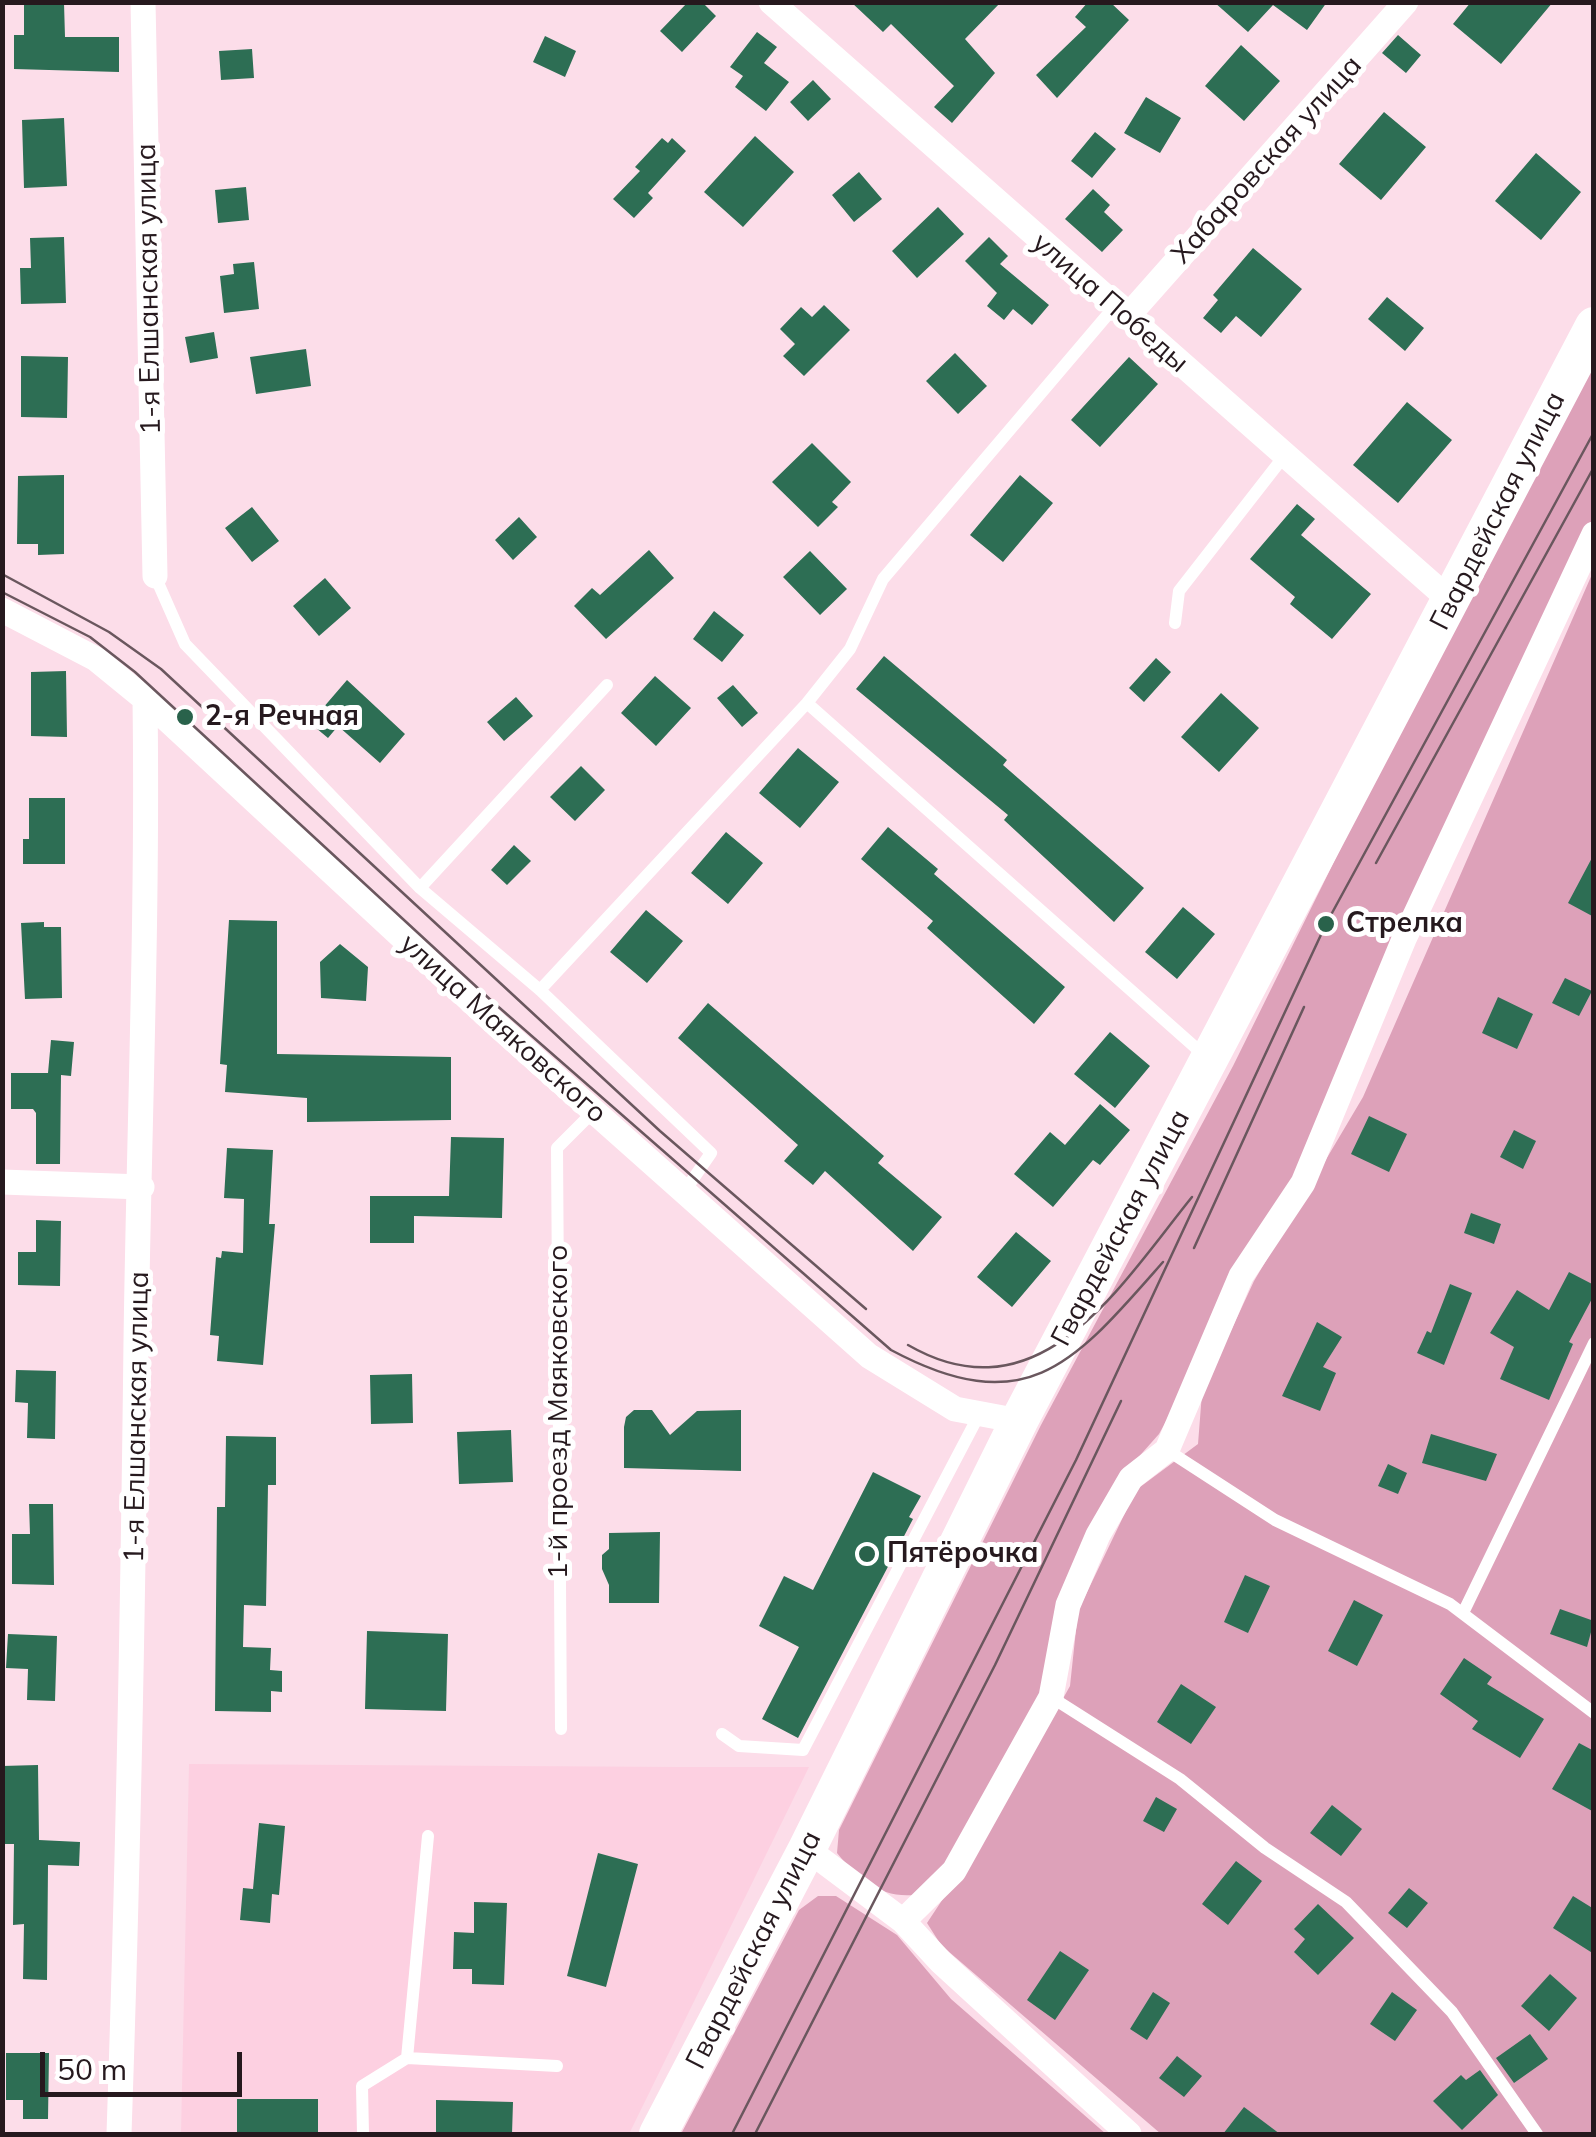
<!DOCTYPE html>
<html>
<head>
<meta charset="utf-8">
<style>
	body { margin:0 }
	#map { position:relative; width:1596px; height:2137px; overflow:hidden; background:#fcdde9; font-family:Mulish,sans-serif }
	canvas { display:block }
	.frame { position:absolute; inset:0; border:5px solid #26191e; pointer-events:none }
	.scale { position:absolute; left:40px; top:2052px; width:202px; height:45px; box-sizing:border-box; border:5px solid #26191e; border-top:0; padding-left:12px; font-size:30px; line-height:35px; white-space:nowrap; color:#26191e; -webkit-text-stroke:8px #fff; paint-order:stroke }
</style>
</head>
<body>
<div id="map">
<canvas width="1596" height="2137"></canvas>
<div class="frame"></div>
<div class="scale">50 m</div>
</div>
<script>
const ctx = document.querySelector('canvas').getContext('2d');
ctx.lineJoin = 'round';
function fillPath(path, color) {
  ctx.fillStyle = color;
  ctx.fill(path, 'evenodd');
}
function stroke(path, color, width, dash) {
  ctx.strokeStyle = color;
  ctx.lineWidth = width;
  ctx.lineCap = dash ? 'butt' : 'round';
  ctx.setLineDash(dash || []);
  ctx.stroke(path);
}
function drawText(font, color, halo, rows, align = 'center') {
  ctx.font = font + ' Mulish,sans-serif';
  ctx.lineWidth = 10;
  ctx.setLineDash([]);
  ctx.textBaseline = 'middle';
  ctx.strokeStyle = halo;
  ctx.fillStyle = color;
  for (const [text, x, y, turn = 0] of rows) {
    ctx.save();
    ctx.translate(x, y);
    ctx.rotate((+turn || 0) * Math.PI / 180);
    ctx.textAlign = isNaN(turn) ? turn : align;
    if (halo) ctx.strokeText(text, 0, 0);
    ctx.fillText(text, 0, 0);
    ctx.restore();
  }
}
fillPath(new Path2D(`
	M189,1764L678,1767H809L629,2134H181Z`), '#fdd0e1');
fillPath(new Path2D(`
	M1593,355V541L1345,1095L1159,1434L1112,1487L1042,1689L955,1855L914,1895C880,1898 858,1879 837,1853L839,1830L1041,1425L1233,1066L1460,607Z
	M1593,572V2134H1161L941,1945L927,1923L997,1817L1070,1686L1078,1611L1136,1490L1198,1444L1202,1393L1254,1281L1363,1097Z
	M818,1896H836L897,1935L951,1999L1106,2134H681L799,1910Z`), '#dda1b9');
fillPath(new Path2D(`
	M688,2H702L716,16L682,52L660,31Z
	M851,2H1001L965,39L995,73L952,123L934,107L954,86L891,24L883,32Z
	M1088,2H1110L1129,20L1057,98L1036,75L1086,27L1075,17Z
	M1214,2H1327L1307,30L1273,5L1248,32Z
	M1471,2H1553L1501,64L1453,24Z
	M64,3L65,37H119V72L14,69V35H24V4Z
	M757,32L777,47L764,63L789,82L766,111L735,87L743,76L730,67Z
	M1398,35L1421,55L1406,73L1382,53Z
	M545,36L576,51L565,77L533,62Z
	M1241,45L1280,81L1244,121L1205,86Z
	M252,49L254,78L221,80L219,51Z
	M813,80L831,99L808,121L790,102Z
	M1146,97L1181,118L1160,153L1124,133Z
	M1384,112L1426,147L1381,200L1339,164Z
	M64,118L67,186L24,188L22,120Z
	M1095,132L1116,149L1092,178L1071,161Z
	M755,136L794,172L743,227L704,192Z
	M662,138L668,143L672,138L686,151L648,193L653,198L634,218L613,199L640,171L635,167Z
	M1536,153L1581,192L1541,240L1495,201Z
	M859,172L882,199L854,222L832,195Z
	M246,187L249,220L218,223L215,190Z
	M1093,189L1110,205L1104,212L1123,230L1102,252L1065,219Z
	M938,207L964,234L917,278L892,251Z
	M64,237L66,303L21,304L20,268H31L30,238Z
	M989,237L1008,256L1000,264L1049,305L1032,325L1013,309L1004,320L987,306L997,293L965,261Z
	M1253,248L1302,289L1261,337L1236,316L1221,333L1203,318L1218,300L1213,295Z
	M254,262L259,309L224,313L220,276L234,274L233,264Z
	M1387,297L1424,328L1405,351L1368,319Z
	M824,305L850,330L804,376L783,356L795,344L780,329L801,307L812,317Z
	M214,332L218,358L190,363L185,337Z
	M306,349L311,386L256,394L250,357Z
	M955,353L987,386L958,414L926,381Z
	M21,356L68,357L67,418L21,417Z
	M1129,357L1158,384L1100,447L1071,420Z
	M1407,402L1452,440L1398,503L1353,465Z
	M812,443L851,482L832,502L838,507L818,527L772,482Z
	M64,475V554L38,555V544H17L18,476Z
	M1020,475L1053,503L1003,562L970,535Z
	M1297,504L1315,519L1301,535L1371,594L1332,639L1290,604L1295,597L1250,559Z
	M252,507L279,541L252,562L225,528Z
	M519,517L537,537L513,560L495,540Z
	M649,550L674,578L606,639L574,606L592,588L600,595Z
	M810,551L847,589L820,615L783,577Z
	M325,578L351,608L319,636L293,606Z
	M714,611L744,635L722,662L693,639Z
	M884,656L1007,760L1003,765L1144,888L1114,922L1004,820L1008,815L856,689Z
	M1156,658L1171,672L1144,702L1129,688Z
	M66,671L67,737L31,736V672Z
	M655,676L691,708L656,746L621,713Z
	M347,680L405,734L380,763L338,726L328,738L310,723Z
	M733,685L758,713L742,727L717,698Z
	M1221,693L1259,728L1219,772L1181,737Z
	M516,697L533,716L504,741L487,722Z
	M798,748L839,782L800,828L759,793Z
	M581,766L605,790L575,821L550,797Z
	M29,798H65V864H23V839H29Z
	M888,827L938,869L934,874L1065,987L1034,1024L927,928L933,921L861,859Z
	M726,832L763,863L728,904L691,873Z
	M514,845L531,861L507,885L491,870Z
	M1594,854V917L1568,903Z
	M1183,907L1215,934L1177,979L1145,952Z
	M646,910L683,941L647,983L610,952Z
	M229,920L277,921V1054L451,1057V1120L307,1122V1098L225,1092L227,1065L220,1064Z
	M44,922V927H61L62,998L25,999L21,923Z
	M340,944L368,967L366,1001L321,998L320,962Z
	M1565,978L1592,991L1579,1016L1552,1003Z
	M1498,997L1533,1014L1517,1049L1482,1033Z
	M708,1003L884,1156L878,1163L942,1217L913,1251L825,1171L813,1185L784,1161L798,1145L678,1038Z
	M1110,1032L1150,1066L1115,1108L1074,1074Z
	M51,1040L74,1042L71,1076L61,1075L60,1164H36V1113L33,1109H11V1073H48Z
	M1100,1104L1130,1130L1100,1165L1093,1160L1053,1207L1014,1174L1050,1132L1065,1145Z
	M1369,1116L1407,1134L1389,1172L1351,1154Z
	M1514,1130L1536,1141L1523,1169L1500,1157Z
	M451,1137L504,1138L502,1218L414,1216V1243H370V1196H449Z
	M227,1148L273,1150L269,1224H275L263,1365L217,1361L219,1336L210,1335L216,1257L221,1258L222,1251L243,1253L244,1199L224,1198Z
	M1471,1213L1501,1224L1494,1244L1464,1233Z
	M36,1220L61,1221L60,1286L18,1285V1252H36Z
	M1016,1232L1051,1261L1012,1307L977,1277Z
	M1569,1272L1594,1285V1295L1569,1342L1573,1344L1549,1400L1500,1379L1514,1347L1490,1333L1517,1290L1549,1310Z
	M1450,1284L1472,1293L1444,1365L1417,1353L1427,1331L1431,1333Z
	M1317,1322L1342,1337L1323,1367L1336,1373L1320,1411L1282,1396Z
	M16,1370L56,1371L55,1439L27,1438L28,1403L15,1402Z
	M412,1374L413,1423L371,1424L370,1375Z
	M634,1410H652L670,1435L697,1411L741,1410V1471L624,1468V1427L626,1417Z
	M511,1430L513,1482L459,1484L457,1432Z
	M1431,1434L1497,1454L1486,1481L1422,1463Z
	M226,1436L276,1437V1485H268L266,1606L244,1605L243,1647L271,1648L270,1670L282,1671V1692L271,1691V1712L215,1711L217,1507H225Z
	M1388,1464L1407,1473L1398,1494L1378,1486Z
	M873,1472L921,1496L909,1517L913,1519L798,1738L762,1719L799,1647L759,1626L784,1576L813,1590Z
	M29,1504H53L54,1585L12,1584V1534H30Z
	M660,1532L659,1603H609V1585L602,1569V1555L609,1549V1533Z
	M1245,1575L1270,1586L1248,1633L1224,1622Z
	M1354,1600L1383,1615L1357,1666L1328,1651Z
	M1560,1609L1594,1621L1587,1647L1550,1634Z
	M367,1631L448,1634L446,1711L365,1709Z
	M8,1634L57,1636L55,1701L27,1700L28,1669L6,1668Z
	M1464,1658L1492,1677L1487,1684L1544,1719L1520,1758L1472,1729L1478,1721L1440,1694Z
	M1181,1684L1216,1707L1191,1744L1157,1722Z
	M1579,1743L1594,1751V1812L1552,1789Z
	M38,1765L39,1840L80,1842L79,1866L48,1865L47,1980L23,1979L24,1924L13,1925L14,1844H3L2,1766Z
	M1156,1797L1177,1809L1164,1832L1143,1821Z
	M1332,1805L1362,1829L1341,1856L1310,1833Z
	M259,1823L285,1826L279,1895L272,1894L270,1923L240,1920L243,1888L253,1889Z
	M598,1853L638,1864L606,1987L567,1976Z
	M1236,1861L1262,1881L1228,1925L1202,1904Z
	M1409,1888L1428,1903L1407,1928L1388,1913Z
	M1573,1896L1594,1909V1954L1553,1928Z
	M474,1902L507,1903L504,1985L472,1984V1969H453L454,1932L474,1933Z
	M1318,1904L1354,1938L1318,1975L1294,1952L1305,1939L1294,1929Z
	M1060,1951L1089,1970L1055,2020L1027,2000Z
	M1550,1974L1577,1998L1549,2031L1521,2006Z
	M1153,1992L1170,2003L1147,2040L1130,2029Z
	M1392,1992L1417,2010L1395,2041L1370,2024Z
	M1530,2034L1548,2059L1514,2083L1496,2058Z
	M6,2053H49L48,2119H23V2100H6Z
	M1177,2056L1202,2076L1184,2097L1159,2078Z
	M1480,2070L1498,2095L1462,2130L1433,2101L1461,2075L1466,2080Z
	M237,2099H318V2134H237Z
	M436,2100L513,2102L512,2134H436Z
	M1244,2107L1280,2134H1223Z`), '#2d6e54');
stroke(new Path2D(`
	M155,576L185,644L420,888L540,990L711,1153L684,1192
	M1175,623L1179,591L1285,455
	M807,703L1205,1056
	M420,888L607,685
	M540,990L807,703L850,649L883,579L1115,306
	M1167,1450L1275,1520L1450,1604L1594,1713
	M1463,1613L1594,1343
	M1051,1697L1180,1779L1265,1848L1346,1902L1452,2012L1537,2134
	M561,1729L557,1148L594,1111
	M722,1734L739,1746L803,1750L980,1413
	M407,2058L557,2066
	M363,2134L362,2086L407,2058L428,1836`), '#fff', 12);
stroke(new Path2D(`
	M143,2L155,576
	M771,2L1451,601
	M1127,317L1406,2
	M2,610L96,659L145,699L498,1026L869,1356L955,1409L1019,1421
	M2,1182L142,1187
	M807,1849L903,1921L941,1962L1129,2134
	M903,1921L954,1871L1051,1697L1068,1605L1098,1535L1131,1478L1167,1450L1241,1276L1303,1183L1404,939L1594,534
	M119,2134C128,1870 133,1606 136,1341C139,1127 148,913 145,699`), '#fff', 25);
stroke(new Path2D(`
	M658,2134L807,1849L1019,1421L1594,326`), '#fff', 38);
stroke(new Path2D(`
	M2,574L109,632L161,669L660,1131L866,1309
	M2,592L90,637L135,672L494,1003L891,1350C1028,1423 1075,1362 1163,1262
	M1376,863L1594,467
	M1194,1248L1304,1007
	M908,1345C1040,1421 1120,1286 1192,1197
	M732,2134L1076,1460L1326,924L1594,432
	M755,2134L995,1665L1121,1401`), '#6a575e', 2.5);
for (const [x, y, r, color] of [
	[185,717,10,"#29624b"],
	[1326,924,10,"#29624b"],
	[867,1554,10,"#29624b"]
]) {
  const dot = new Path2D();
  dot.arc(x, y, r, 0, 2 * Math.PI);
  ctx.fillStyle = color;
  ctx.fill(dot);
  stroke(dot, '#fff', 4);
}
drawText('28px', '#26191e', '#fff', [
	["Хабаровская улица",1267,160,-48],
	["1-я Елшанская улица",149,289,-91],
	["улица Победы",1110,303,41],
	["Гвардейская улица",1498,511,-63],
	["улица Маяковского",503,1029,42],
	["Гвардейская улица",1121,1228,-62],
	["1-й проезд Маяковского",559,1412,-90],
	["1-я Елшанская улица",137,1417,-89],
	["Гвардейская улица",754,1950,-63]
]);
drawText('bold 28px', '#26191e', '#fff', [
	["2-я Речная",205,717],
	["Стрелка",1346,924],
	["Пятёрочка",887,1554]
], 'left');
</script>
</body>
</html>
